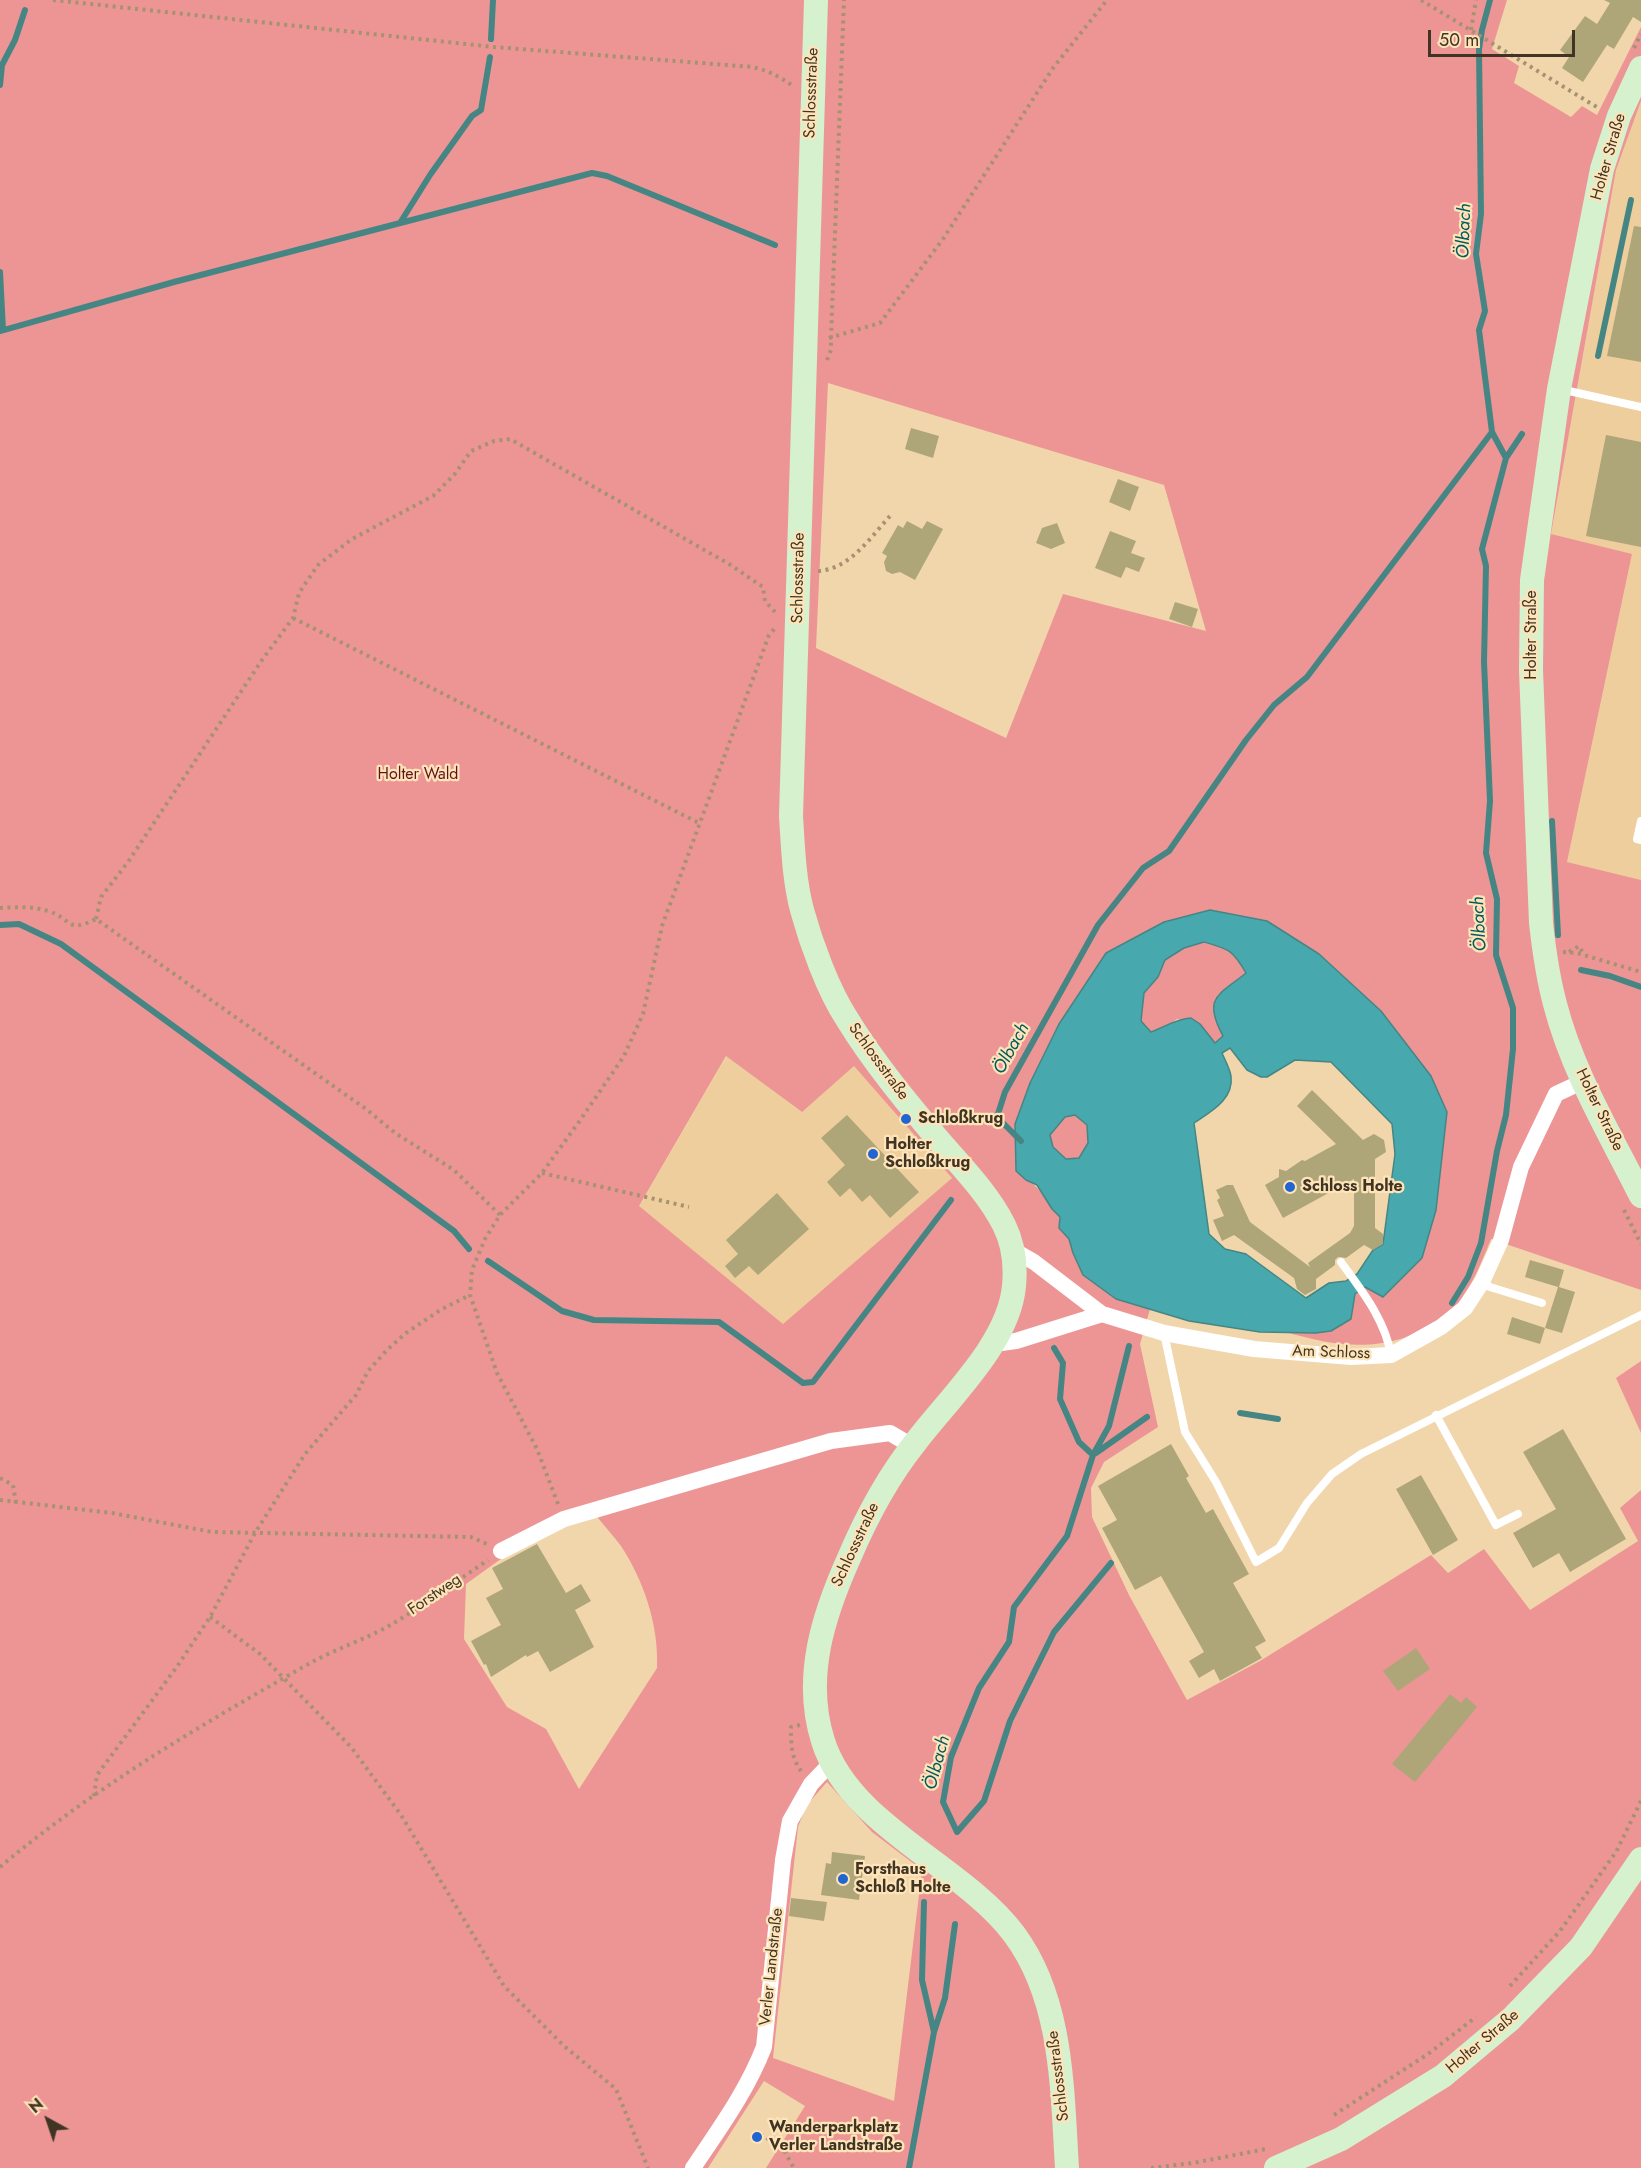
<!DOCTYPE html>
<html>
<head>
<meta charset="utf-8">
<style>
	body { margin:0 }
	#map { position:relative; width:1641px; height:2168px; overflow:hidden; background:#f1d6ac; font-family:Jost,sans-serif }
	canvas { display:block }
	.north { position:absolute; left:18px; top:2090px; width:60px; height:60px; -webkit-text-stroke:4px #fee4b8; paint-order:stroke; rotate:320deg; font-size:16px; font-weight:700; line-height:24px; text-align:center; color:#403524 }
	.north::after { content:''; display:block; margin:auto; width:21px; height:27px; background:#403524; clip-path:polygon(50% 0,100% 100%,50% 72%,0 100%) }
	.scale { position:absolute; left:1428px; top:30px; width:147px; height:27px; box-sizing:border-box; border:3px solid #403524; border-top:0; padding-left:8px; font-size:18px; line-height:21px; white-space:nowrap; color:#403524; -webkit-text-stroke:4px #fee4b8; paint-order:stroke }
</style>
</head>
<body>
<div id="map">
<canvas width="1641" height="2168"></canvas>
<div class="north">N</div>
<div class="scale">50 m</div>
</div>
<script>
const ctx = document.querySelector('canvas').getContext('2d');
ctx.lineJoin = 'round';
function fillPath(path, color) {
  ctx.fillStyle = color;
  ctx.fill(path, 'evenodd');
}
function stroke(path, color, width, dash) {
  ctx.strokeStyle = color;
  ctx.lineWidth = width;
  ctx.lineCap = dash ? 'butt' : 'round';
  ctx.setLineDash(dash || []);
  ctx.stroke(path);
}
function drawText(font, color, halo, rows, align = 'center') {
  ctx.font = font + ' Jost,sans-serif';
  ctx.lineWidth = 4.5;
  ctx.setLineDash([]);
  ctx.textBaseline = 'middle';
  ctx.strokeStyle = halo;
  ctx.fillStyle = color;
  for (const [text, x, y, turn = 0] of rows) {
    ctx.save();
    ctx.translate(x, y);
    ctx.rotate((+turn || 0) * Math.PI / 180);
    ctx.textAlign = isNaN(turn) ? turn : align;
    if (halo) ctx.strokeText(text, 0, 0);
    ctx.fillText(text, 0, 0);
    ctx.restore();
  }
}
fillPath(new Path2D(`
	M1641,101V880L1567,862L1632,555L1551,535L1616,170Z
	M727,1056L801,1112L854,1066L952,1178L783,1324L639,1207Z`), '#edce9c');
fillPath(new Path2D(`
	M0,0H1507L1492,49L1519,66L1514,83L1571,117L1582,106L1597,115L1641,27V101L1616,170L1551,534L1632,554L1567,862L1641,880V1290L1491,1239C1482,1261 1474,1282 1460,1301C1455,1308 1446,1313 1439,1319C1393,1354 1339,1348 1286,1332C1316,1333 1324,1335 1351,1319L1355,1294L1365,1287L1447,1112L1267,921L1210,910L1164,922L1106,953L1059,1024L1030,1083L1015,1124L1017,1145L1026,1180C1042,1187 1047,1204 1060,1217L1059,1228L1069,1239L1073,1253L1116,1299L1150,1309L1140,1344L1158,1427L1104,1462L1091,1488L1092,1517L1129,1595L1187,1700L1260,1661L1431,1555L1448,1573L1484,1549L1530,1610L1638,1541L1620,1508L1641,1490V2168H766L805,2106L764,2081L708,2168H0ZM828,383L1164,485L1206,631L1063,594L1006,738L816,648ZM726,1056L802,1112L854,1066L952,1178L783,1324L639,1206ZM595,1514C603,1525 613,1535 621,1546C644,1581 659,1626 657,1668L579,1789L546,1729L507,1707L464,1639L466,1584L505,1556L547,1535ZM827,1782L872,1832L922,1870L894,2101L773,2058L798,1827L806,1806Z
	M1204,942C1229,949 1233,950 1247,973L1225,988L1218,1026L1223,1036L1215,1043L1200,1024L1177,1019L1166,1027L1151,1032L1141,1021L1144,993L1158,977L1165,960L1184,948Z
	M1075,1115L1087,1125L1088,1143L1079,1158L1066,1159L1053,1147L1050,1135L1065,1117Z
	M1641,1361V1433L1616,1378Z`), '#ed9595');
const water = new Path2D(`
	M1210,910L1267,921L1319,954L1381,1011L1431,1076L1447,1112L1436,1210L1422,1258L1383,1297L1365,1287L1355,1294L1351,1319L1331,1331L1316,1333L1260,1332L1189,1321L1116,1299L1083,1275L1073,1253L1069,1239L1059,1228L1060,1217L1052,1209L1037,1185L1026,1180L1016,1171L1015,1124L1030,1083L1059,1024L1106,953L1164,922ZM1204,942C1229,949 1233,950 1246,973C1219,995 1202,997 1223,1036L1215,1043L1200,1024L1191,1018C1175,1019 1165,1027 1151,1032L1141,1021L1144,993L1158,977L1165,960L1184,948ZM1230,1048L1247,1070L1261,1077H1267L1295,1060L1331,1062L1392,1124L1395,1154L1383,1244L1373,1250L1357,1274L1346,1281L1329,1283L1306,1298L1246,1254L1225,1249L1209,1234L1194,1123C1210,1112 1234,1100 1231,1076C1230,1069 1225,1060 1222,1053ZM1075,1115L1087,1125L1088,1143L1079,1158L1066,1159L1053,1147L1050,1135L1065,1117Z`);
fillPath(water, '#47a8ad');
stroke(water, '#458684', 1.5);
stroke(new Path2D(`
	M491,39L493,0
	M0,85L2,65L15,40L25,10
	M400,223L430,175L472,116L481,110L490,57
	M0,272L3,330
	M0,331L174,282L592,173L607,176L775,245
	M1598,356L1631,200
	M1506,458L1522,434
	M1552,821L1558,935
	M0,925L19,924L61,944L454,1231L469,1249
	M1581,970L1610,976L1641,987
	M1021,1141L997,1117L1005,1092L1098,925L1143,868L1169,851L1246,740L1274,705L1307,677L1492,432L1479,330L1485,311L1476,254L1481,214L1479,49L1482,30L1490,0
	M488,1261L562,1311L594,1320L719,1322L803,1383L813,1382L951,1200
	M1452,1303L1468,1277L1481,1243L1497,1151L1506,1115L1513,1049V1008L1496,955L1497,899L1486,853L1490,801L1484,662L1486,566L1482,549L1506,458L1492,432
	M1054,1348L1063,1363L1060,1399L1079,1442L1093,1455L1067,1536L1014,1607L1009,1642L979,1688L951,1757L943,1802L957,1832L984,1801L1010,1721L1054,1632L1111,1563
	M1240,1413L1278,1419
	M1096,1453L1147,1417
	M1093,1455L1109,1426L1129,1346
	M934,2032L945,1998L955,1924
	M909,2168L934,2032L922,1980L924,1902`), '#458684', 6);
fillPath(new Path2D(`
	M1604,0H1641V22L1633,17L1614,49L1607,45L1583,82L1562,68L1569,57L1560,50L1585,16L1597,24L1610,3Z
	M1634,226L1641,227V362L1607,356Z
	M911,428L939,436L933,458L905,449Z
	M1606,435L1641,442V547L1586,536Z
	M1118,479L1139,487L1130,511L1109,502Z
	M907,521L922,529L927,521L943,529L915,580L900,572L892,574L886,571L884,562L887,556L882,553L898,525L903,528Z
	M1057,523L1065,543L1051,549L1036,543L1042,528Z
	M1110,531L1136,541L1131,553L1145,558L1139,572L1126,567L1121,578L1095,568Z
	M1175,602L1198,609L1192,627L1169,619Z
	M1312,1090L1363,1140L1374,1134L1384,1140L1386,1152L1375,1159V1228L1383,1234V1244L1373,1250L1364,1245L1346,1258L1338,1257L1335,1260V1265L1316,1279V1289L1305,1295L1297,1289L1294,1278L1234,1235L1222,1241L1213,1220L1224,1216L1217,1200L1220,1198L1216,1190L1227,1185H1233L1250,1222L1310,1267L1308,1263L1350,1233L1354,1226V1179L1283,1218L1265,1185L1279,1177V1169L1286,1171L1302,1160L1305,1161L1336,1144L1297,1106Z
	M847,1115L919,1192L890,1218L870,1195L862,1202L850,1188L840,1197L827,1182L845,1165L821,1138Z
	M777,1193L809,1229L758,1275L749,1266L735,1278L725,1266L738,1254L726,1240Z
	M1530,1260L1564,1270L1559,1287L1575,1292L1562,1333L1545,1328L1558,1287L1525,1277Z
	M1512,1317L1545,1328L1540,1344L1507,1334Z
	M1563,1429L1626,1539L1570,1572L1559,1553L1533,1568L1513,1533L1556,1509L1523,1452Z
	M1171,1444L1189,1476L1186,1478L1206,1513L1213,1509L1249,1574L1233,1583L1266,1641L1255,1647L1262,1658L1220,1681L1214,1669L1199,1678L1189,1661L1204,1652L1161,1576L1135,1590L1102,1528L1117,1520L1098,1486Z
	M1421,1475L1458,1540L1433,1555L1396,1489Z
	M537,1544L566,1593L581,1584L591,1601L575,1610L594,1647L550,1672L538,1651L527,1657L526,1655L491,1677L486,1664L484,1665L471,1641L501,1625L486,1598L503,1589L492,1568Z
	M1416,1648L1430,1669L1398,1691L1383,1671Z
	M1450,1694L1461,1703L1466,1697L1477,1707L1415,1782L1392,1764Z
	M832,1852L865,1856L859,1900L821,1895L826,1863L831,1864Z
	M791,1898L827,1902L824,1921L789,1916Z`), '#aea678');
stroke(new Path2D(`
	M53,0L494,47L753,67C769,71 781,77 794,87
	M1421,0L1600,109
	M1471,30L1476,0
	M1634,48L1641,34
	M829,338L880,323L943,239L1053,68L1107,0
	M827,360L831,350V337L844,0
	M818,571C850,569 870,538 890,516
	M293,618L699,823
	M0,908C16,907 33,906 48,911C73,919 66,934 96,919L366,1109L395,1133L454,1170L500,1215
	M96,919L101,897L128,862L262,660L293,618L299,593L318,565L352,539L433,496L454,475L471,451L494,441L510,439L729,564L763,587L765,601L775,612
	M1563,952L1577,953L1641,972
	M1569,952L1579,946L1584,955
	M542,1173L689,1207
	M1624,1210L1641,1244
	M0,1478L13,1485L16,1503
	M0,1500L112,1513L212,1532L471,1537L487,1544
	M558,1504L537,1449L497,1373L470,1295L472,1270L485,1239L500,1215L542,1173L581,1119L624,1056L643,1014L662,926L769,635L776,627
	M210,1617L260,1654L351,1747L401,1815L504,1986L564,2046L616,2089L648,2168
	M800,1725L791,1727C791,1744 791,1757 801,1771
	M94,1796L97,1775L176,1668L210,1617L255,1533L305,1454L356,1395L368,1371L387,1350L406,1333L442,1309L470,1295
	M0,1867C95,1787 204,1723 312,1662C338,1648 369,1638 394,1623C426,1603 457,1581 488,1560
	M1510,1986L1560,1931L1616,1852L1641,1801
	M1334,2115L1428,2054L1476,2017
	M760,2134L782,2147L794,2168
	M1151,2168L1193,2163L1266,2149`), '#a69272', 4, [3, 4.5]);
stroke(new Path2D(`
	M1560,389L1641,407
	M1641,821L1637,839L1641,840
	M1341,1262C1361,1290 1385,1319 1391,1355
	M1482,1282L1490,1287L1542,1303
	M1164,1333L1185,1432L1216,1482L1256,1562L1279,1548L1307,1503L1332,1474L1361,1454L1641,1315
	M1436,1415L1496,1525L1518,1514`), '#fff', 8);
stroke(new Path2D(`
	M1013,1250L1034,1262L1102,1314L1164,1333L1254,1349L1351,1357L1391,1355L1441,1327L1465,1308L1482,1282L1501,1240L1521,1167L1556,1094L1584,1081
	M994,1344L1016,1341L1102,1314
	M501,1551L564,1519L831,1441L890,1433L912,1446
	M693,2168C719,2129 747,2091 764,2047L783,1860L790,1821L811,1784L832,1762`), '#fff', 16);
stroke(new Path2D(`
	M816,0L791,816C793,847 794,880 802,910C811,943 828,990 847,1019C874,1063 908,1104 942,1144C964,1169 989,1195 1004,1225C1013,1243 1016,1265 1014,1286C1009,1343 949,1398 915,1443C887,1478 866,1518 849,1558C823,1616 803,1678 823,1741C849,1825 963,1866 1014,1934C1063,2000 1062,2089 1067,2168
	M1641,68L1619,116L1602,169L1559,389L1532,580L1531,670L1541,923C1544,950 1548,978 1555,1004C1572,1071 1610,1134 1641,1196
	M1276,2168L1341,2139L1443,2076L1511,2019L1581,1947L1641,1859`), '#d5f1ce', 24);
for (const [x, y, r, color] of [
	[906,1119,6,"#2065d0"],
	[873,1154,6,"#2065d0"],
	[1290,1187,6,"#2065d0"],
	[843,1879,6,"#2065d0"],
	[757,2137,6,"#2065d0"]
]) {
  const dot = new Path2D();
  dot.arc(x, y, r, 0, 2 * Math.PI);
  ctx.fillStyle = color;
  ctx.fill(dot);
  stroke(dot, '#fee4b8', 2);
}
drawText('16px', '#403524', '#fee4b8', [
	["Schlossstraße",812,93,-88],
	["Holter Straße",1609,157,-74],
	["Schlossstraße",799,578,-89],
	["Holter Straße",1532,635,-90],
	["Schlossstraße",878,1062,54],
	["Holter Straße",1599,1110,64],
	["Am Schloss",1331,1353,2],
	["Schlossstraße",856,1545,-65],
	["Forstweg",435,1595,-34],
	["Verler Landstraße",772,1967,-84],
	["Holter Straße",1483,2042,-40],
	["Schlossstraße",1059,2076,-97]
]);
drawText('16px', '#60141d', '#fee4b8', [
	["Holter Wald",418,775]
]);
drawText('bold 16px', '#403524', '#fee4b8', [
	["Schloßkrug",918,1119],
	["Holter",885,1145],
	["Schloßkrug",885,1163],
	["Schloss Holte",1302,1187],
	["Forsthaus",855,1870],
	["Schloß Holte",855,1888],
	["Wanderparkplatz",769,2128],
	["Verler Landstraße",769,2146]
], 'left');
drawText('italic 18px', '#00595d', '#fee4b8', [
	["Ölbach",1465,231,-88],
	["Ölbach",1480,924,-93],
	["Ölbach",1012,1049,-61],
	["Ölbach",938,1763,-75]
]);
</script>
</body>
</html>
